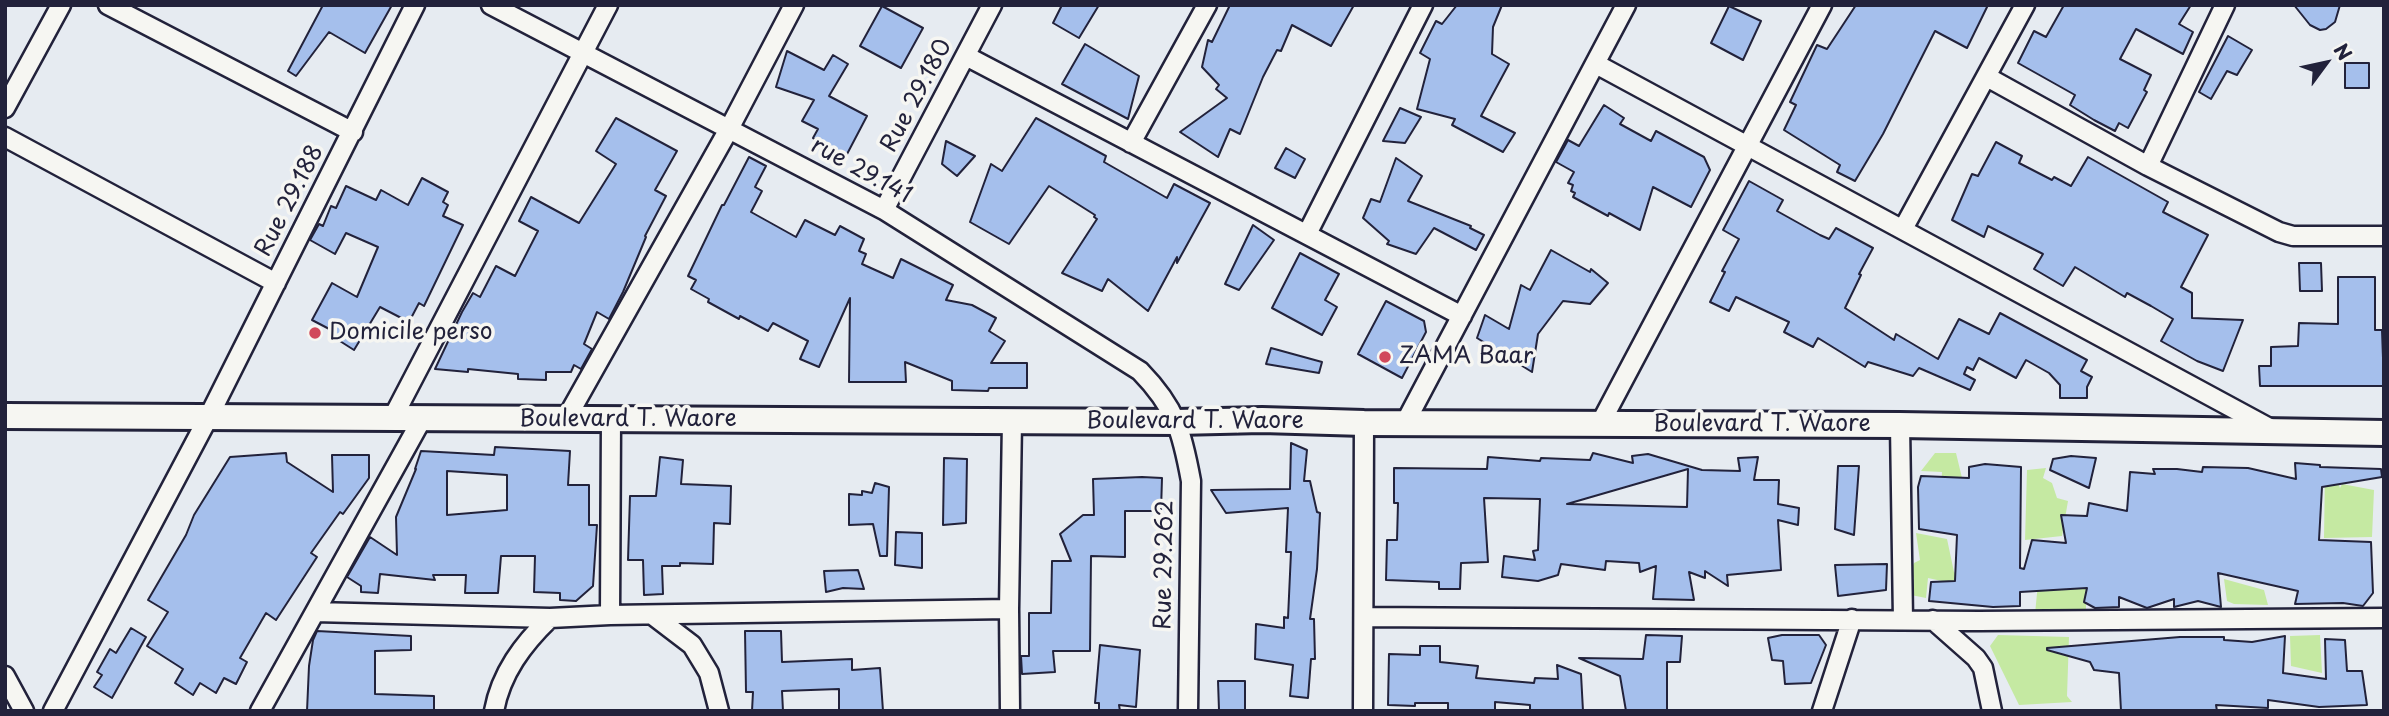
<!DOCTYPE html>
<html>
<head>
<meta charset="utf-8">
<style>
	body { margin:0 }
	#map { position:relative; width:2389px; height:716px; overflow:hidden; background:#e6ebf1; font-family:"Playpen Sans",sans-serif }
	canvas { display:block }
	.frame { position:absolute; inset:0; border:7px solid #22223b; pointer-events:none }
	.north { position:absolute; left:2291px; top:28px; width:70px; height:70px; -webkit-text-stroke:5px #f6f6f2; paint-order:stroke; rotate:57deg; font-size:19px; font-weight:700; line-height:28px; text-align:center; color:#22223b }
	.north::after { content:''; display:block; margin:auto; width:24px; height:32px; background:#22223b; clip-path:polygon(50% 0,100% 100%,50% 72%,0 100%) }
</style>
</head>
<body>
<div id="map">
<canvas width="2389" height="716"></canvas>
<div class="frame"></div>
<div class="north">N</div>
</div>
<script>
const ctx = document.querySelector('canvas').getContext('2d');
ctx.lineJoin = 'round';
function fillPath(path, color) {
  ctx.fillStyle = color;
  ctx.fill(path, 'evenodd');
}
function stroke(path, color, width, dash) {
  ctx.strokeStyle = color;
  ctx.lineWidth = width;
  ctx.lineCap = dash ? 'butt' : 'round';
  ctx.setLineDash(dash || []);
  ctx.stroke(path);
}
function drawText(font, color, halo, rows, align = 'center') {
  ctx.font = font + ' "Playpen Sans",sans-serif';
  ctx.lineWidth = 7;
  ctx.setLineDash([]);
  ctx.textBaseline = 'middle';
  ctx.strokeStyle = halo;
  ctx.fillStyle = color;
  for (const [text, x, y, turn = 0] of rows) {
    ctx.save();
    ctx.translate(x, y);
    ctx.rotate((+turn || 0) * Math.PI / 180);
    ctx.textAlign = isNaN(turn) ? turn : align;
    if (halo) ctx.strokeText(text, 0, 0);
    ctx.fillText(text, 0, 0);
    ctx.restore();
  }
}
fillPath(new Path2D(`
	M1935,453H1956L1963,482L1941,488L1942,472L1921,471Z
	M2046,468L2043,478L2052,483L2057,498L2068,501L2062,536L2025,540L2027,470Z
	M2333,468L2340,488L2342,484L2374,490L2372,537L2324,538L2325,471Z
	M1916,533L1947,539L1954,572L1960,577V585L1928,578L1926,598L1911,595L1908,583L1914,579L1911,571L1914,563L1920,560Z
	M2062,568L2086,584V612L2035,614L2038,583L2043,584L2044,591L2065,589Z
	M2224,579L2264,590L2268,605L2234,604L2227,601Z
	M1998,635L2069,637L2067,696L2072,702L2019,705L1990,646Z
	M2320,635L2322,673L2291,666L2290,636Z`), '#c5e9a2');
const building = new Path2D(`
	M323,5H392L365,53L329,32L296,76L288,71Z
	M1062,5H1099L1079,38L1053,23Z
	M1230,5H1354L1331,46L1292,25L1281,51L1277,50L1263,77L1240,134L1230,129L1218,157L1180,132L1227,98L1216,89L1219,85L1202,67L1208,40L1212,42Z
	M1457,5H1502L1493,27L1492,54L1509,64L1481,116L1515,133L1503,152L1452,125L1455,119L1417,109L1430,59L1420,53L1436,21L1442,24Z
	M1856,5H1988L1967,48L1935,31L1883,134L1855,181L1837,172L1840,165L1784,130L1796,105L1790,102L1817,45L1827,49Z
	M2064,5H2191L2179,24L2193,32L2183,54L2136,29L2120,59L2151,75L2144,90L2147,92L2128,128L2119,123L2115,131L2094,120L2070,105L2075,95L2018,63L2034,31L2046,37Z
	M2294,5H2340L2335,22L2326,29L2320,30L2310,25Z
	M882,6L923,28L901,68L860,46Z
	M1729,6L1761,21L1743,60L1711,43Z
	M2228,36L2252,50L2237,75L2227,71L2211,99L2199,92Z
	M1085,44L1139,76L1128,119L1062,84Z
	M787,51L824,70L833,55L848,64L829,96L867,116L846,156L813,138L818,129L802,121L814,100L776,87Z
	M2345,63H2369V88H2345Z
	M1604,105L1624,118L1620,124L1651,141L1656,131L1704,157L1710,170L1691,207L1653,187L1640,230L1609,213L1608,216L1573,197L1575,193L1571,191L1573,185L1568,183L1574,172L1556,162L1568,140L1579,146Z
	M1400,108L1421,117L1405,143L1383,141Z
	M616,118L677,151L655,190L666,196L645,236L646,237L623,292L609,319L597,312L584,344L592,349L581,369L574,365L571,372H546V380L518,379V374L468,369V372L435,369L462,312L473,293L480,297L496,266L515,276L538,231L519,221L531,197L579,223L616,164L596,151Z
	M1036,118L1106,156L1104,162L1167,198L1174,184L1210,203L1177,263V257L1148,311L1108,279L1102,291L1062,273L1097,219L1094,217L1095,215L1049,186L1009,244L970,222L991,164L1002,171Z
	M946,141L975,156L957,176L942,164Z
	M1996,142L2022,156L2019,163L2052,180L2054,177L2071,186L2088,157L2168,202L2163,212L2208,235L2181,287L2192,293V318L2243,320L2223,371L2197,361L2161,341L2173,319L2151,306L2127,293L2125,297L2075,267L2063,286L2034,269L2043,254L1988,226L1984,237L1952,220L1972,174L1978,176Z
	M1286,148L1305,159L1295,178L1275,168Z
	M749,157L766,166L755,187L762,191L751,212L796,237L805,220L835,235L840,226L864,239L859,251L866,254L862,264L893,278L901,259L953,285L946,300L972,305L996,318L989,331L1005,341L991,363H1027V388H989L988,391L952,390V381L905,362L906,382H849L850,298L819,367L800,359L808,341L773,323L768,331L740,316L739,319L708,302L709,299L691,289L696,280L688,276L722,205H724Z
	M1396,158L1422,176L1408,201L1471,226L1470,228L1484,235L1476,250L1434,228L1416,254L1387,244L1389,241L1363,218L1371,199L1380,202Z
	M422,178L448,192L443,202L448,205L443,216L463,225L424,306L419,303L409,322L380,307L354,350L332,336L335,332L312,320L332,283L357,297L378,247L346,233L335,254L310,240L319,224L323,226L331,206L336,208L346,186L376,200L381,190L408,205Z
	M1749,181L1783,200L1777,211L1820,235L1829,239L1836,228L1873,248L1859,274L1861,275L1845,308L1894,340L1896,334L1938,359L1959,319L1989,334L2000,313L2087,360L2081,371L2092,377L2087,387V398H2060V385L2049,373L2026,360L2016,378L1979,358L1973,370L1967,367L1964,374L1975,380L1970,390L1919,368L1913,376L1868,362L1865,367L1818,338L1813,347L1784,332L1789,322L1736,297L1729,311L1710,302L1725,272L1722,271L1739,239L1723,230Z
	M1253,225L1274,240L1239,290L1225,284Z
	M1551,250L1590,272L1591,269L1608,283L1590,304L1563,301L1538,334L1532,372L1477,338L1485,315L1509,329L1521,285L1530,290Z
	M1300,253L1339,274L1325,300L1337,307L1322,335L1272,308Z
	M2299,263H2321L2322,291H2300Z
	M2338,277H2375V330H2382L2384,386H2260L2259,366H2271V347L2298,346L2299,323L2338,324Z
	M1386,301L1424,321L1426,332L1402,378L1358,354Z
	M1271,348L1322,362L1319,373L1266,364Z
	M1291,443L1307,450L1304,481H1310L1317,512L1320,513L1317,569L1310,619H1314L1315,659H1311L1308,698L1290,696L1293,665L1255,659L1256,624L1284,628V617L1288,618L1291,552H1286L1288,508L1226,513L1211,490L1290,489Z
	M495,447L570,451L568,485H589V525H597L593,586L576,601L560,600V593L534,592L535,556H501L498,593H465L466,575H433L435,580L380,574L378,593L361,592V586L347,577L370,537L397,555L396,517L416,469H415L421,451L494,455ZM447,471L507,475V510L447,515Z
	M286,453L287,462L333,492L332,455H369V478L343,514L340,512L311,553L317,557L276,620L266,613L240,658L247,662L236,684L224,678L216,693L200,683L193,695L175,683L183,669L147,646L168,612L148,600L186,535L194,515L230,457Z
	M1593,453L1633,463L1632,456L1648,454L1702,470L1740,471L1738,458L1758,457L1754,480H1779L1778,504L1799,508L1798,525L1778,520L1781,570L1727,575L1728,586L1705,571V578L1689,572L1694,600L1653,599L1656,566L1640,572L1639,563L1606,561L1605,570L1561,564L1558,575L1538,581L1502,577L1504,556L1535,560L1533,551L1538,550L1540,499L1484,498L1488,562L1461,563L1460,589H1439V582L1386,580L1387,540H1397L1398,503H1394V468L1487,469L1488,457L1540,461L1541,458L1590,460ZM1688,469L1687,507L1567,504Z
	M2071,456L2096,458L2089,488L2050,470L2053,459Z
	M660,457L683,460L681,484L731,486L730,524L714,523L713,564L680,563V566H662L663,594L644,595L643,560H628L630,496H656Z
	M944,458L967,459L966,523L943,525Z
	M2295,463L2320,465V467L2381,469L2382,477L2322,487L2319,540L2371,542L2373,593L2363,606L2343,603L2295,604L2298,591L2218,573L2221,607L2198,601L2174,607V599L2147,608L2119,597V607L2095,608L2084,602L2087,588L2020,592V606L1993,607L1929,601L1931,582L1955,581L1957,535L1919,529L1918,487L1921,476L1969,478V467L1985,464L2021,467L2020,568L2024,569L2032,540L2066,543L2061,515L2087,516L2089,503L2127,511L2130,472L2155,474L2153,469H2177L2202,472L2203,467L2248,468L2296,479Z
	M1838,466H1859L1854,535L1835,529Z
	M1142,477L1162,478L1161,511H1125V557L1091,556L1090,651H1053L1055,672L1022,674L1021,656H1029V613H1051L1052,561H1071L1060,534L1083,515H1094L1093,479Z
	M875,483L889,487L887,556H880L873,524L849,525V494L862,495V491L872,493Z
	M896,532L922,533V568L895,565Z
	M1887,564L1886,590L1838,596L1835,565Z
	M858,570L864,589L843,588L826,592L824,571Z
	M131,628L146,637L112,698L94,687L102,675L97,672L110,649L116,653Z
	M317,631L411,636V650L375,651V694L434,696V711H307L309,666L313,640Z
	M745,631H781L782,662L852,659V670L880,668L883,711H839V689L782,691L783,711H752L753,692H746Z
	M1646,635L1682,636L1680,662H1667V711H1626L1620,676L1579,658L1643,659Z
	M1782,635H1819L1826,645L1811,683L1785,684L1783,661L1772,660L1768,638Z
	M2285,636L2283,673L2326,679L2325,639L2345,640L2347,671H2362L2367,705L2319,707L2268,700V708L2216,705L2217,711H2121L2119,673L2094,670L2090,662L2047,650V648L2180,637H2224V640L2252,642Z
	M1100,645L1140,650L1136,707L1119,705L1120,711H1099V703H1095Z
	M1420,646H1440V662L1478,666L1476,678L1534,683L1535,678L1558,679L1557,665L1581,674L1583,711H1530V705L1495,702V711H1448V703H1415V706L1388,705L1389,654L1420,655Z
	M1218,681H1245V710H1219Z`);
fillPath(building, '#a5bfec');
stroke(building, '#22223b', 2);
const street = new Path2D(`
	M108,5L353,132
	M491,5L884,210L1140,371C1176,408 1182,432 1191,481L1188,711
	M966,56L1462,316
	M1596,64L2273,430
	M1987,77L2148,166L2279,232L2293,236H2384
	M5,108L61,5
	M5,137L276,283
	M1131,143L1207,5
	M2148,166L2225,5
	M884,210L992,5
	M1903,229L2025,5
	M1307,234L1423,5
	M392,419L608,5
	M566,419L729,129L794,5
	M1405,423L1626,5
	M1600,424L1822,5
	M1900,425L1903,620
	M315,612L550,618L610,615L1009,609
	M610,615L611,420
	M654,616L692,645L709,673L719,711
	M1364,617L1979,621L2384,618
	M1933,620L1976,658L1983,668L1992,711
	M5,676L24,711
	M53,711L208,418L415,5
	M260,711L422,419
	M494,711C501,673 523,644 550,618
	M1010,711L1009,609L1012,421
	M1363,711L1364,423
	M1822,711L1852,619`);
const secondary = new Path2D(`
	M5,416L1177,422L1262,420L1364,423L1900,425L2384,433`);
stroke(street, '#22223b', 23);
stroke(secondary, '#22223b', 30);
stroke(street, '#f6f6f2', 18);
stroke(secondary, '#f6f6f2', 24);
for (const [x, y, r, color] of [
	[315,333,7,"#d1495b"],
	[1385,357,7,"#d1495b"]
]) {
  const dot = new Path2D();
  dot.arc(x, y, r, 0, 2 * Math.PI);
  ctx.fillStyle = color;
  ctx.fill(dot);
  stroke(dot, '#f6f6f2', 2.5);
}
drawText('23px', '#22223b', '#f6f6f2', [
	["Rue 29.180",917,96,-62],
	["rue 29.141",861,171,29],
	["Rue 29.188",290,201,-63],
	["Boulevard T. Waore",628,420],
	["Boulevard T. Waore",1195,422],
	["Boulevard T. Waore",1762,425],
	["Rue 29.262",1165,565,-89]
]);
drawText('23px', '#22223b', '#f6f6f2', [
	["Domicile perso",329,333],
	["ZAMA Baar",1399,357]
], 'left');
</script>
</body>
</html>
